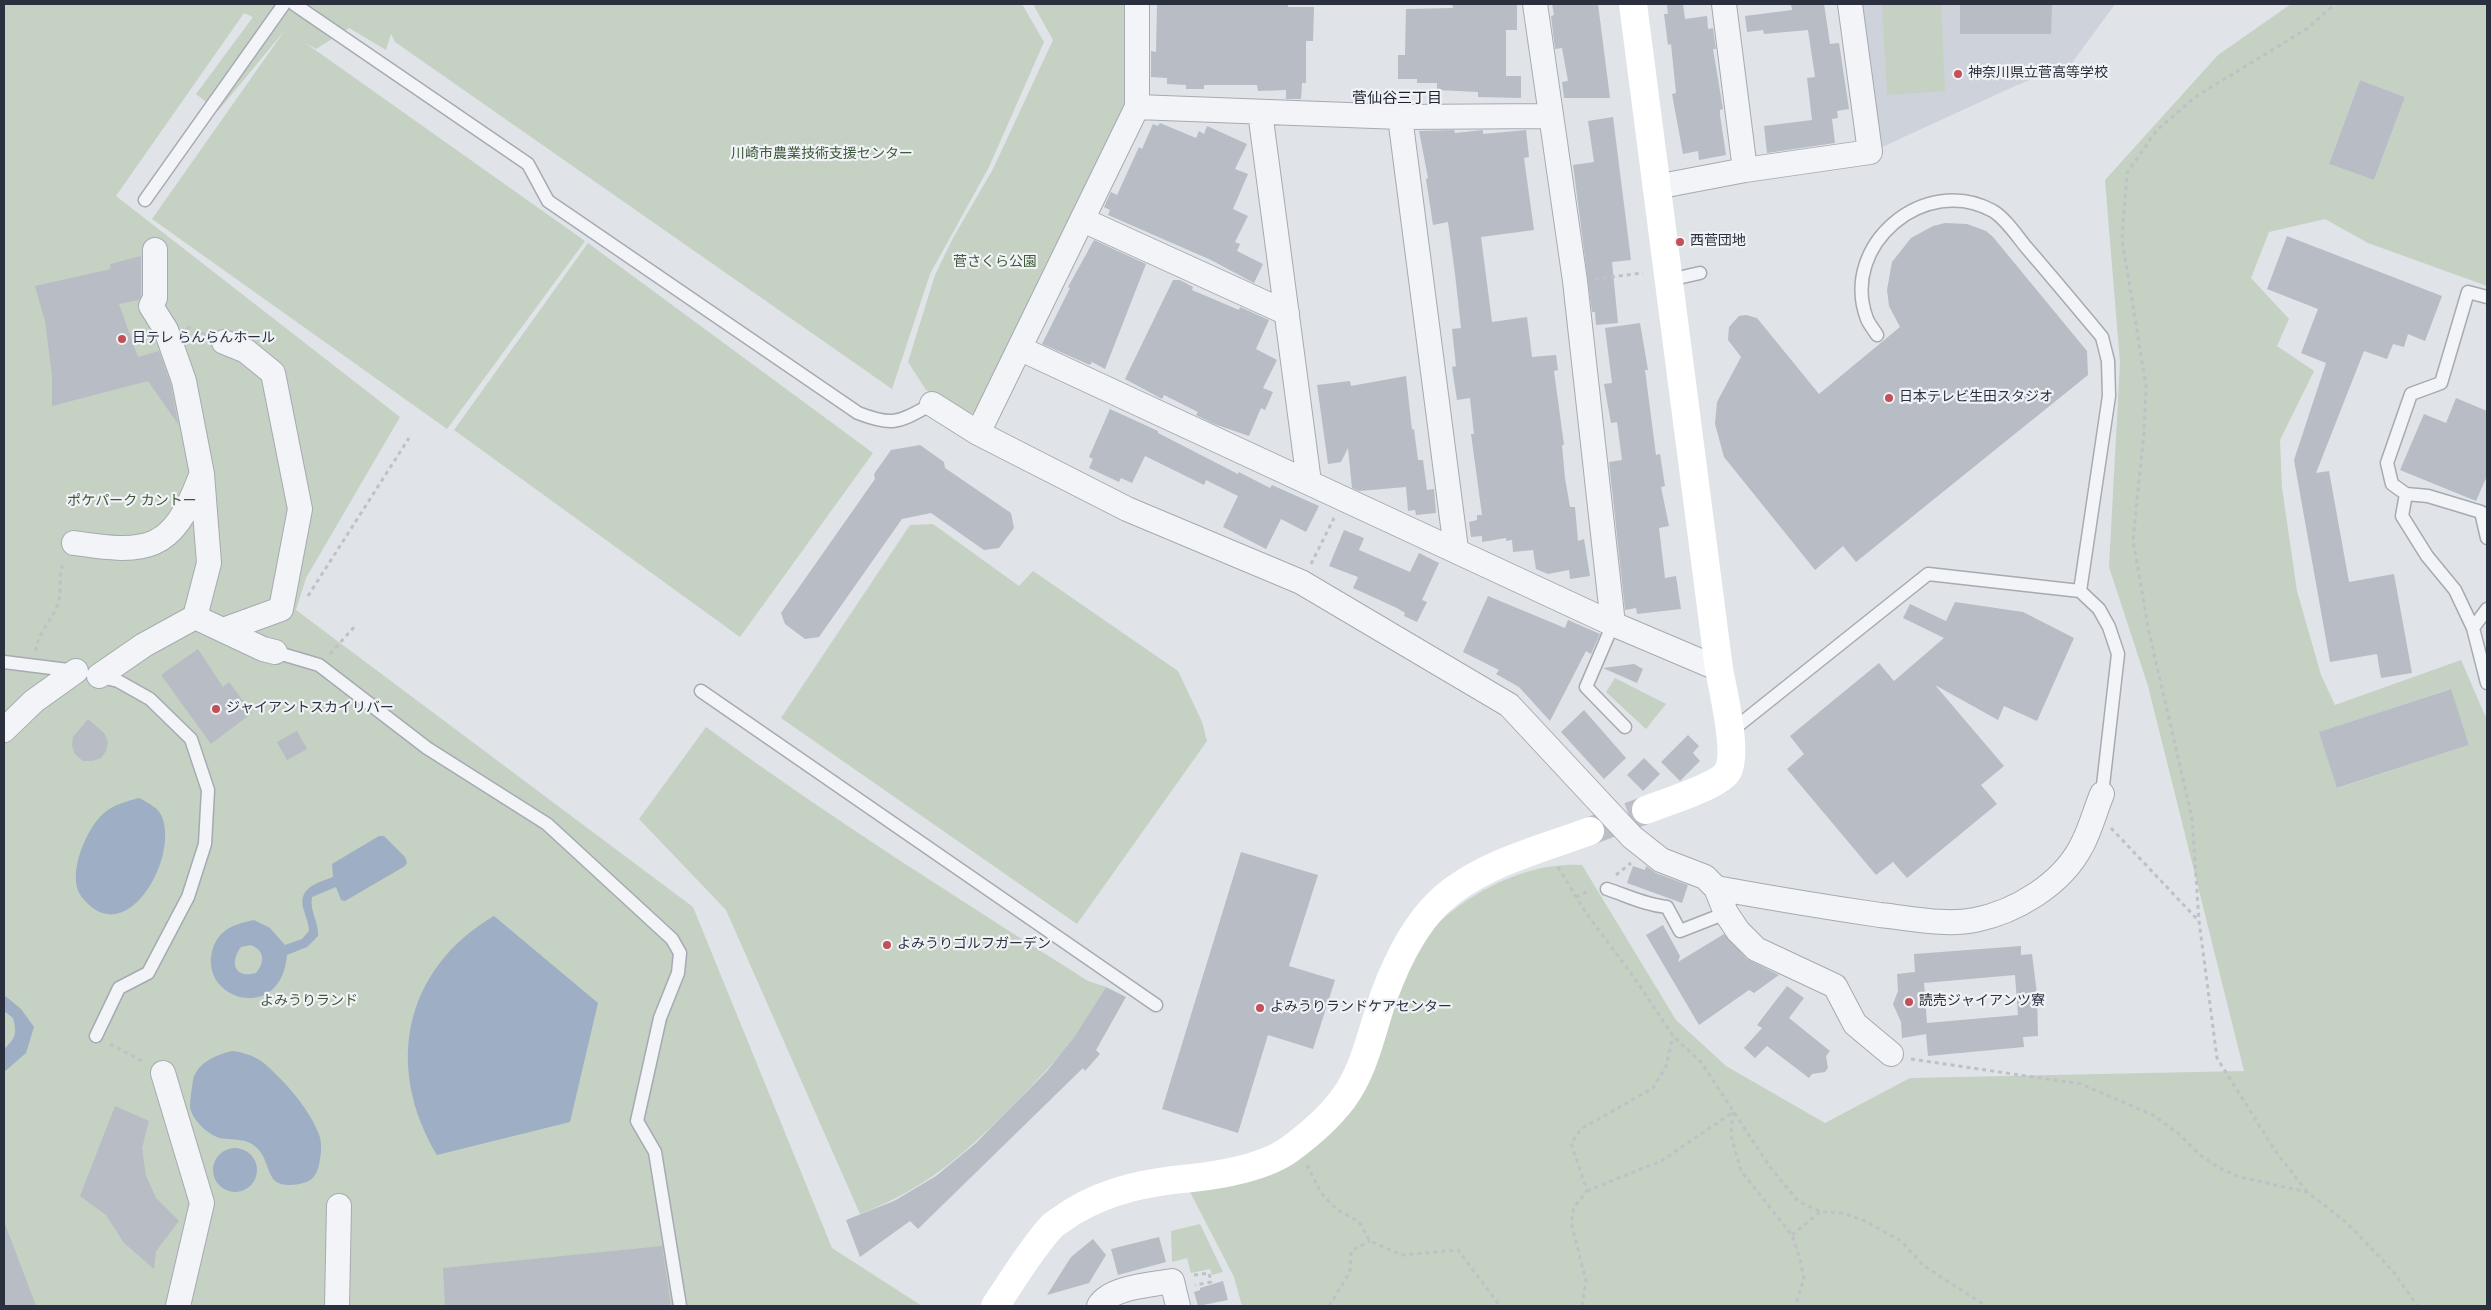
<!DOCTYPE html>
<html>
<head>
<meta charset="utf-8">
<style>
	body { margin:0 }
	#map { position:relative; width:2491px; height:1310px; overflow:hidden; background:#e0e3e8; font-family:Overpass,sans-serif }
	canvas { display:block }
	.frame { position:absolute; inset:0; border:5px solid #2a303e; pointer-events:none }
</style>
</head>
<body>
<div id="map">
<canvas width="2491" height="1310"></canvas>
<div class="frame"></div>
</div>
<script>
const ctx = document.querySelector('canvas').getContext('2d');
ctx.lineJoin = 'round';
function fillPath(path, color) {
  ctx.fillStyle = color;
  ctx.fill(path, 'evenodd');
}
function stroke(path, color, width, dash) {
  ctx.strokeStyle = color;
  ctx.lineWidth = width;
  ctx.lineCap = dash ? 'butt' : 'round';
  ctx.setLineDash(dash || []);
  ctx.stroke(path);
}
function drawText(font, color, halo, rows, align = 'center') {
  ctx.font = font + ' Overpass,"Noto Sans JP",sans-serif';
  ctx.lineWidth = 4.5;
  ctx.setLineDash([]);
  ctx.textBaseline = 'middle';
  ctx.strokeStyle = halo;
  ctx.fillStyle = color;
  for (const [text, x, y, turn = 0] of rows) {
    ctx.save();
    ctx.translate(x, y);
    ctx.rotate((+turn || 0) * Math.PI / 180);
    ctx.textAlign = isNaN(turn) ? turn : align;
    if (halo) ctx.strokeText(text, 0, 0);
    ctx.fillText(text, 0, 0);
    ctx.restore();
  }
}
fillPath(new Path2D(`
	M1862,4H2115L2072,63L2015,86L1882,147Z`), '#ced2da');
fillPath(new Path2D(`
	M4,4H1022L1044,42L989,167L930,274L892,389L395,42L391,34L386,50L349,28L316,49L304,42L585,241L447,429L152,219L285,30L218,111L196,94L253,17L244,13L116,196L400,417L306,578L296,610L693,907L832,1248L922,1306H4Z
	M1033,4H1126L1125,106L978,411L970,414L926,390L908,362L935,275L953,238L993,169L1053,40Z
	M1882,4H1941L1945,91L1887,95Z
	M2291,4H2487V286L2368,243L2325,219L2269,232L2251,278L2289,319L2277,346L2314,371L2280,440L2282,488L2297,591L2321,675L2335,705L2461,660L2487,720V1306H1242L1234,1277L1189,1190L1295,1159C1326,1106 1357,1052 1388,999C1400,978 1421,938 1438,923C1476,889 1529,862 1582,865L1676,1020L1726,1066L1825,1123L1910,1078L2244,1071L2148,686L2109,567L2120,363L2105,180L2218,55ZM2360,80L2405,97L2374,180L2329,164ZM2450,689L2469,745L2338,788L2320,732Z
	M588,243L873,453L740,637L454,430Z
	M933,524L1019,586L1033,571L1178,671L1202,722L1207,741L1077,924L781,718L910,525Z
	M1615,678L1666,704L1646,729L1606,692Z
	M706,727C830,818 959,899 1088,981L1106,987C1096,1003 1086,1020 1075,1036C1058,1059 1037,1080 1017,1101C967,1152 928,1188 860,1214L726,910L639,819Z
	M1200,1224L1223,1272L1212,1275L1210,1269L1191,1273L1187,1258L1172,1262L1171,1231Z`), '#c5d1c2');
fillPath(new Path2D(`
	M139,798C147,802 159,808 162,817C179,860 124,954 81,896C66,875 87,827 104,813C113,805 127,801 139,798Z
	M379,836H384L405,857L407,863L405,866L345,901L341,900L336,887L312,897C309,909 319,923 318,936L307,947L287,955C281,1026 196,999 213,948C220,928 236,924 254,920L270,928L285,945L302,939L309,931C309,924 306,918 304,911C297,888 315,884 333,877L332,864ZM251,945C265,951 265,962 256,973C235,979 229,963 241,947Z
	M494,916L598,1003L570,1122L437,1155C384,1066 404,969 494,916Z
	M4,995L21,1009L34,1027L26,1053L4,1072V1049C16,1038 17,1033 13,1018L4,1011Z
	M233,1051C245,1053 256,1056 265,1064C285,1082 307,1106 318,1132C323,1143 321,1154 319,1165C316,1177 311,1182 299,1184C262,1191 274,1163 256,1147C244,1137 234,1141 220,1138C208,1135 191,1119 190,1106C190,1098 192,1088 193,1080C197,1062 218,1054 233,1051Z
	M213 1170a22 22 0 1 1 44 0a22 22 0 1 1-44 0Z`), '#9eaec5');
fillPath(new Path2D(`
	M1157,4H1288V7H1314L1313,41H1306V83H1302L1301,99H1286V90L1258,91L1257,85H1204V89H1186V85L1167,84V78L1151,77V51L1156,52Z
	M1452,4H1517V30H1506V76H1521V98L1478,97V92L1437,90V83H1417V79H1398V55H1405L1406,9L1453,8Z
	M1552,4H1598L1610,98H1564L1562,82L1568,81L1562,48L1555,49L1551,16L1554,15Z
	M1683,4L1685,19L1707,16L1708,29L1713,28L1716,49H1713L1723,109L1720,110V115L1726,155L1699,160L1698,151L1683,154L1672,94L1676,93L1671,44L1668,45L1664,14H1668L1667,5Z
	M1791,4H1824L1830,44L1839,43L1849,109L1837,111L1838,118L1832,119L1835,143L1767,153L1764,126L1812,120L1807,78L1815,77L1808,30L1764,34L1763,30L1747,32L1745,16L1792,10Z
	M1960,4H2052L2051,34H1960Z
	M2360,80L2405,97L2374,180L2329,164Z
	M1613,117L1631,260L1612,262L1618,323L1596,325L1595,312H1592L1573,165L1594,162L1588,121Z
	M1160,123L1196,138L1199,131L1204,134L1207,126L1247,144L1235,169L1248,174L1233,209L1248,216L1235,242L1240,244L1237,251L1263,264L1254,283L1211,260L1108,215L1110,210L1104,207L1111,192L1117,195L1139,147L1142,149L1153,124L1158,126Z
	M1454,130L1455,133L1483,130V134L1526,130L1529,157L1524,158L1534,230L1481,237L1492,322L1527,317L1532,357L1556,355L1558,370L1554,371L1564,445H1562L1565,478L1570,507H1575L1578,541L1584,539L1590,576L1570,579L1569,570L1548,574L1536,569L1533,550L1513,552L1512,540L1506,541V538L1482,542V536L1471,537L1469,522L1477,520V515H1482L1471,434H1474L1470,398L1457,400L1452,367L1456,366L1452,329L1461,328L1455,274L1448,222L1433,225L1426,179L1428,178L1419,131Z
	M1945,223L1967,224L1986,231L1993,237L2087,351L2088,375L1856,562L1843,546L1815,570L1724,457L1715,424L1717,402L1741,357L1728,340L1729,327L1739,316L1746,315L1757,318L1819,394L1900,327L1889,306L1887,290L1892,262L1911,238L1933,226Z
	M2287,236L2442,296L2425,341L2408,334L2404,347L2393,344L2387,359L2364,351L2316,473L2329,471L2349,582L2394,574L2412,673L2381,678L2377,654L2330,662L2294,460L2326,363L2301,353L2318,309L2267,289Z
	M1094,240L1146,264L1105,369L1092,362L1090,365L1042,344L1070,288L1068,287Z
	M141,256V295L139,300L119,304L138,357L159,351L171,385L178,424L148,381L52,406V376L45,321L35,286L111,269L110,264Z
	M1173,280H1180L1193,287L1192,290L1239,310L1240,307L1269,320L1256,349L1277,360L1263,388L1273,392L1265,410L1261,408L1249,436L1214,424L1196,415L1198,412L1164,395L1162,399L1125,379Z
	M1640,323L1648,370H1645L1656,455L1660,454L1665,486L1661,487L1669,526L1659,528L1665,578L1676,576L1681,609L1637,614L1636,608L1625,610L1609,462L1622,460L1617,422L1611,423L1604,384L1612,383L1605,328Z
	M1406,376L1412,430L1414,429L1418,460H1423L1427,490L1434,489L1436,513L1416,515L1415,510L1408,511L1406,487L1359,491L1352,488L1348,448L1341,462L1328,464L1317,385L1350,381L1351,386Z
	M2456,398L2487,411V476L2476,501L2400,470L2424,414L2446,423Z
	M1110,409L1158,431V433L1238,474L1239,472L1270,488L1272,485L1319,506L1306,532L1281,519L1266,549L1223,527L1238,496L1206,480L1204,485L1145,456L1132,483L1121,478L1119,482L1089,468L1093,459L1089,457Z
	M920,445L944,462L945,468L1011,513L1014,528L999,548L984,550L931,513L902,519L819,637L805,639L785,624L781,613L875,479L874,474L891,450Z
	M1344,530L1364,538L1359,550L1410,572L1419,553L1439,563L1422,600L1427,602L1417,622L1404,616L1405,613L1397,608L1353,588L1358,577L1329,566Z
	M1488,596L1565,628L1568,620L1600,634L1591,654L1586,651L1550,721L1519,687L1496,674L1499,670L1463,652Z
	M1955,602L2023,612L2074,638L2037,721L2004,706L1998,720L1935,685L2004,766L1981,785L1997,804L1907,878L1893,862L1876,875L1787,769L1804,754L1790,736L1879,663L1894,681L1944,638L1903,618L1910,604L1946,621Z
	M198,649L223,687L229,682L252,713L211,744L161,675Z
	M1634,664L1643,669L1637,683L1603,668Z
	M2451,689L2469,745L2337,788L2319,732Z
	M1584,710L1626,758L1604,779L1561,732Z
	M88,719L104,733L108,742L106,751L101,758L92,761H83L75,754L72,746L73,737Z
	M297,731L307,749L287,760L277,742Z
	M1688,735L1699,746L1693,753L1700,761L1680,781L1661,762Z
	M1644,758L1660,774L1643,791L1627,775Z
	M1241,852L1318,875L1289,966L1335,980L1313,1049L1268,1035L1238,1133L1162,1109Z
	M1633,866L1645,870L1646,866L1656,873L1688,885L1682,903L1627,883Z
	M1663,925L1680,956L1678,962L1724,934L1747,959L1779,975L1754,993L1749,990L1699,1025L1646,935Z
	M2021,946V955L2032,954L2037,994L2038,1036L2023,1037L2024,1047L1928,1056L1926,1034L1902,1038L1901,1022L1893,1004L1898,991L1897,974L1915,972L1914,954ZM2015,975L2018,1015L1927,1023L1924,983Z
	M1787,986L1804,998L1789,1018L1830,1051L1826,1056L1828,1068L1825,1072L1812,1074L1809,1078L1767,1046L1755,1058L1744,1048L1762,1028L1757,1025Z
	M1106,987L1126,997L1096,1050L1100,1054L1085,1071L1083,1068L918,1229L910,1221L860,1257L846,1220L894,1201L936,1176L976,1143L1047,1071L1075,1036Z
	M115,1106L149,1121L142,1148L146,1176L156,1198L179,1221L156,1251L154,1269L124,1243L106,1215L80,1196Z
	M5,1224L36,1306H4Z
	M1159,1237L1166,1262L1118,1275L1111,1249Z
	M1093,1239L1106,1255L1089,1283L1047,1295L1071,1257Z
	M662,1246L671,1306H445L443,1268Z
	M1223,1281L1228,1300L1198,1306L1194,1292L1200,1290V1288Z`), '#b8bcc4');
stroke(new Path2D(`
	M1590,831L1646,810`), '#bcbfc6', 28, [28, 14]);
const lane = new Path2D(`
	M294,4L528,164L548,201L858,413C894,427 899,422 932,404
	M145,200L284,4
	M1669,280L1700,273
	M2487,297L2468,292L2441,383L2411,394L2387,463L2392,484L2406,494L2428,496L2481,512L2487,538
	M1877,335C1874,330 1869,324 1867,319C1839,245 1925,173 1993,211C2006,219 2017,236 2026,247C2052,277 2077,307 2102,337L2108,361L2109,396L2080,591
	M2406,494L2402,516L2427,556L2455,590L2473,628L2487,683
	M1613,624L1586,687L1625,727
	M2473,628L2487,609
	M275,652L319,665L427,748L547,824L672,939L680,953L678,973L660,1018L637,1121L655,1152L680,1306
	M4,662L76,671
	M701,691L1156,1005
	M1730,732L1928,574L2080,591L2099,609L2109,627L2118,654L2102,794
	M1607,889C1628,896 1646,905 1667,907L1680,931L1726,913
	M96,1036L119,988L148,973L188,897L205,844L208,790L191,739L150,699L118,681L98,676`);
const street = new Path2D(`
	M1535,4L1575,281L1613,624
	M1724,4L1745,170
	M1137,107L1400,117L1550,116
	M1260,112L1309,482
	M1400,117L1456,549
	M1656,187L1745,170L1870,152L1850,4
	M1083,220L1287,313
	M155,250V298L151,306L166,330L184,381L202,474L209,563L195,617
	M224,342L246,351L273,373L300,509L281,609L226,629
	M1021,349L1613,624L1719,669
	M932,404L978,433L1127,509L1301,582L1509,705L1632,837L1661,860L1705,877L1716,888L1726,913L1738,931L1756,949L1835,986L1855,1024L1891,1054
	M978,433L1137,107V4
	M74,543C148,554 172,552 200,478
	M99,676L144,645L195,617L263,649L275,652
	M4,730L34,701L76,671
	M1716,888C1771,898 1825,907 1880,915C1910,918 1945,926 1975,920C2015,912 2061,885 2081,847C2090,831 2095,811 2102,794
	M163,1073L202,1203L178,1306
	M337,1306L339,1206
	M1099,1306C1110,1287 1151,1285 1172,1281L1178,1306`);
stroke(lane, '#a6aab2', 15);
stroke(street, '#a6aab2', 26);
stroke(new Path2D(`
	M1595,279L1643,273
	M187,327L205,334
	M1311,564L1334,518
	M308,596L409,438
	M36,651C37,633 52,621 58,604C63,591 57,575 64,562
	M330,654L355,626
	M2111,828L2198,920
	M1558,867L1586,913L1636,980L1673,1036L1701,1062L1770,1167L1798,1201L1821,1212L1842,1213L1865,1221L1901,1241L1924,1266L1986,1306
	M1616,875L1631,863
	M1576,897L1591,890
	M110,1044L144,1062
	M1911,1059L2081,1084L2153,1115L2179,1134L2199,1154L2219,1168L2240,1177L2307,1192L2346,1222L2372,1249L2392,1270L2418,1306
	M1733,1112L1731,1135L1741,1171L1792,1235L1800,1259L1804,1279L1797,1300V1306
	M1307,1165L1321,1193L1336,1209L1359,1222L1370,1241L1402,1255L1458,1250L1500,1306
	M1587,1191L1661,1161L1733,1112
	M2307,1192L2274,1149L2217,1058L2199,921L2192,818L2149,632L2133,540L2144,432L2146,386L2122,239L2127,173L2156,131L2195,97L2308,28L2335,4
	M1792,1235L1820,1212
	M1194,1275L1209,1273L1211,1282L1195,1285
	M1329,1306L1350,1272L1351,1251L1370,1241
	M1582,1306L1586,1281L1571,1222L1574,1207L1587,1191L1571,1143L1581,1129L1653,1088L1666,1066L1673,1036`), '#bfc1c7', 3, [4, 4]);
stroke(lane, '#f3f4f7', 12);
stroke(street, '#f3f4f7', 24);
stroke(new Path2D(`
	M1633,4L1719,669C1723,691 1738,752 1728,771C1720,786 1663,803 1646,810
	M995,1306C1013,1280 1030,1250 1052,1226C1057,1221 1066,1217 1072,1212C1110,1189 1149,1182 1192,1178C1221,1175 1266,1167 1290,1149C1309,1135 1328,1119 1343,1099C1366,1068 1372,1028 1385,993C1397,961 1414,926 1439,902C1479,864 1540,850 1590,831`), '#fff', 28);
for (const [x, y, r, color] of [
	[1958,74,5,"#c34f57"],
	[1680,242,5,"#c34f57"],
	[122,339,5,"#c34f57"],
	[1889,398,5,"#c34f57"],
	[216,709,5,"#c34f57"],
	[887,945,5,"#c34f57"],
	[1909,1002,5,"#c34f57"],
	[1260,1008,5,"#c34f57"]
]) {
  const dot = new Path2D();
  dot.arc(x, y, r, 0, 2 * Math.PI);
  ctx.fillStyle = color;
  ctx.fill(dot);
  stroke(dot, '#f0f2f6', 2);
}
drawText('14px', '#2a303e', '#f0f2f6', [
	["神奈川県立菅高等学校",1968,74],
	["西菅団地",1690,242],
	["日テレ らんらんホール",132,339],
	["日本テレビ生田スタジオ",1899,398],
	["ジャイアントスカイリバー",226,709],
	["よみうりゴルフガーデン",897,945],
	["読売ジャイアンツ寮",1919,1002],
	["よみうりランドケアセンター",1270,1008]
], 'left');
drawText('14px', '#3c5938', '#f0f2f6', [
	["川崎市農業技術支援センター",822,155],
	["菅さくら公園",995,263],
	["ポケパーク カントー",132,502],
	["よみうりランド",309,1002]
]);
drawText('15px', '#1c212f', '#f0f2f6', [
	["菅仙谷三丁目",1397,100]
]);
</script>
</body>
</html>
